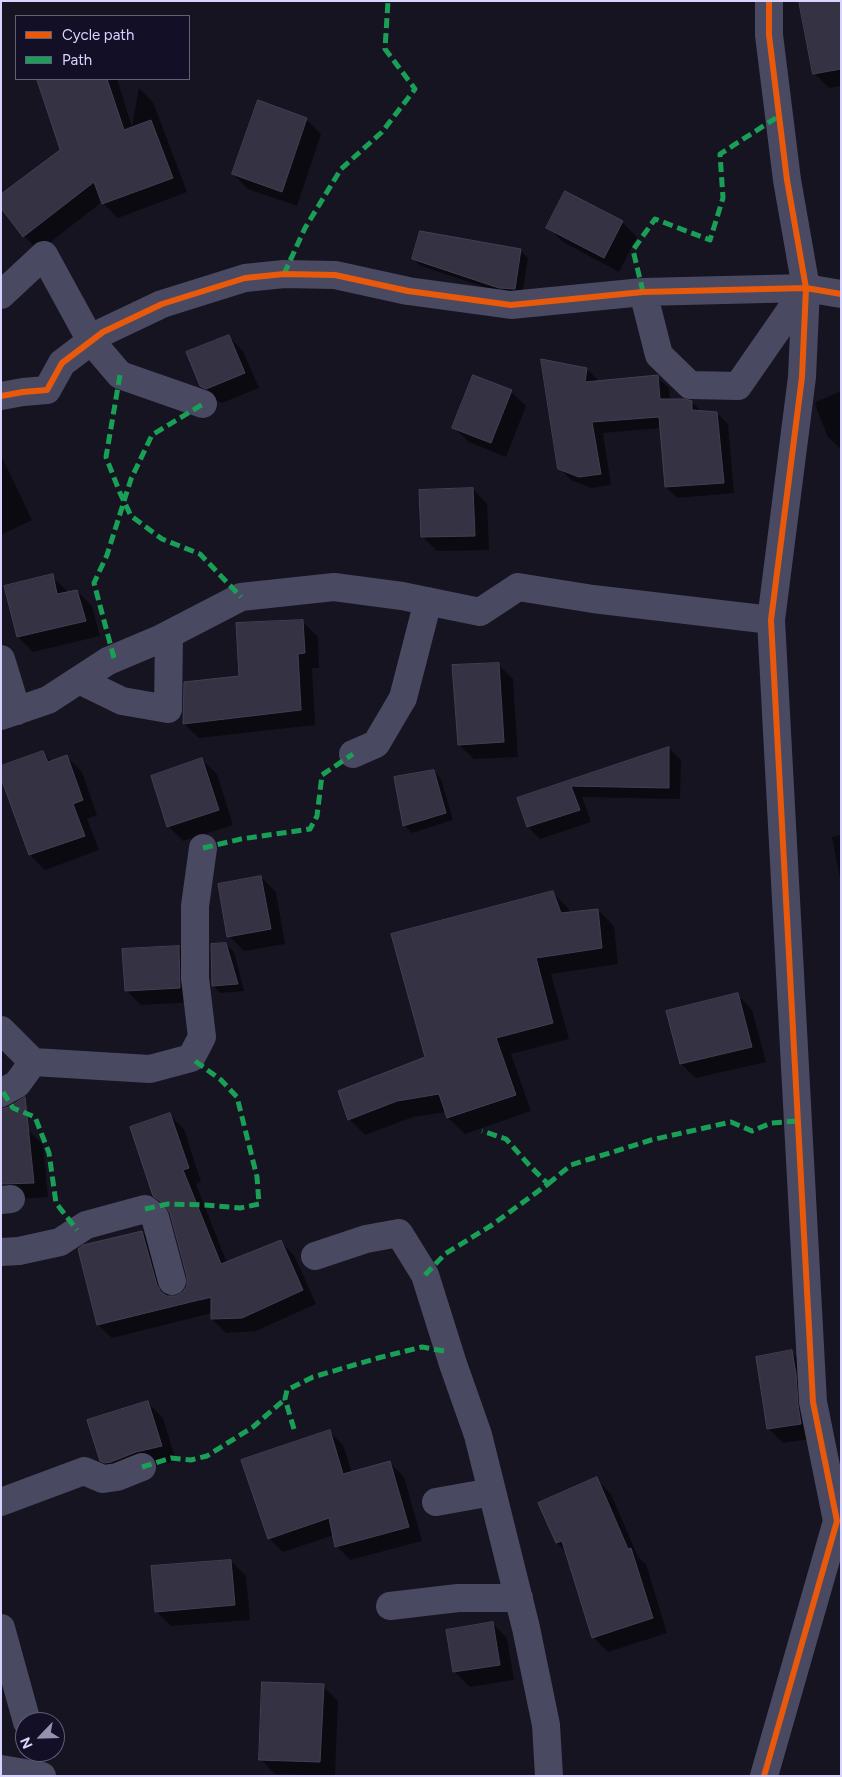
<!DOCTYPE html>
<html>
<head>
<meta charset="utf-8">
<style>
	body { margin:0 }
	#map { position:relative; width:842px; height:1777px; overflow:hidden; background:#161421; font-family:Figtree,sans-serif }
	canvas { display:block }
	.frame { position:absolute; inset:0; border:2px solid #d9d4ff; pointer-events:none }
	.legend { position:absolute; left:15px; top:15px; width:175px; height:65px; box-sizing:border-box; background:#130f26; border:1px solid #625e7d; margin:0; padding:6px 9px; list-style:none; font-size:15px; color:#d9d4ff }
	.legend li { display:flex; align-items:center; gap:10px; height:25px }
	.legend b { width:25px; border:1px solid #625e7d }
	.north { position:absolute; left:15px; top:1712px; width:50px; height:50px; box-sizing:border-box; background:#130f26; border:1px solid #625e7d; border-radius:50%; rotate:246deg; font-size:14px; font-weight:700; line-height:20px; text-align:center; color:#d9d4ff }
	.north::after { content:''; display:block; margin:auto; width:18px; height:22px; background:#9591b1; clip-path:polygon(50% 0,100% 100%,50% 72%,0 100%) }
</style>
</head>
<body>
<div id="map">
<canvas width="842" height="1777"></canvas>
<div class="frame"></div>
<ul class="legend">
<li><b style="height:6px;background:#e8590c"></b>Cycle path</li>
<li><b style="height:6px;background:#1a9f57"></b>Path</li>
</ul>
<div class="north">N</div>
</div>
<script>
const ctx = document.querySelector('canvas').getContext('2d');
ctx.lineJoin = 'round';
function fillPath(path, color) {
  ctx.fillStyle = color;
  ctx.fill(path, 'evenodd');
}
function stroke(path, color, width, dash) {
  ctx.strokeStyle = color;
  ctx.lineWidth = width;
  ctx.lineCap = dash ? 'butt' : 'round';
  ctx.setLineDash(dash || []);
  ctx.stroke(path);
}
fillPath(new Path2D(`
	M841,1V86L829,88L814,73Z
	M38,79H117L132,127L139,88L153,102L187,192L118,218L102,202L39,251L24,236L61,150Z
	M306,119L321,134L297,206L248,189L233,174Z
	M622,222L637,237L619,272L563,242L548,227Z
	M521,251L528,258L522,296L508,295L421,266L413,259Z
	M228,336L243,351L259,388L222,403L217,401L201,386Z
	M587,369L598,380V382L657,377L669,388L670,400L692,402L702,412L717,413L728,424L734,493L677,498L666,487L661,428L603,433L611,485L591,488L571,480L560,469Z
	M474,377L511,392L526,406L506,457L469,442L454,428Z
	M841,391V449L828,437L815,405L816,402Z
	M1,455L32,520L1,535Z
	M473,489L487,504L489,550L437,551L422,536Z
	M52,576L67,591L68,593L77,591L92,606L100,636L33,652L18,637Z
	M303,622L318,637L319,668H312L315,725L199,738L184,724Z
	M498,664L513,679L518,757L474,759L459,745Z
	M669,748L681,760L680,799L582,797L591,822L540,839L528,827L519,799Z
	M43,753L52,762L67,757L82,772L97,815L87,819L99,850L45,870L30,855L1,774Z
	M202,760L217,774L233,825L183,841L168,826Z
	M434,771L441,779L453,820L412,833L404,825Z
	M841,835V883L832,837Z
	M261,877L276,892L285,944L244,951L229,936Z
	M552,892L568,908L570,913L598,910L614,926L618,964L551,974L569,1039L511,1054L531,1111L465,1134L448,1118L446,1112L413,1117L365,1135L349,1119L427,1058Z
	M226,944L234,952L244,991L220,993L213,985Z
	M179,947L194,962L195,1002L141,1005L126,990Z
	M738,995L752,1010L766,1062L696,1078L681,1064Z
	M170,1115L184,1129L201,1182L196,1184L227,1263L280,1241L294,1255L316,1304L256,1331L226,1333L212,1319V1313L112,1338L98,1325L142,1232L156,1246L169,1297H176L184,1293L188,1285V1277L171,1212L154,1195ZM217,1294V1297L200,1301V1298Z
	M28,1130L43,1144L48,1197L15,1199L1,1202V1132Z
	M791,1352L806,1367L816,1438L783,1443L768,1428Z
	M148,1403L163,1418L176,1461L116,1475L101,1460Z
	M329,1431L343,1445L352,1473L390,1463L404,1477L422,1541L350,1560L337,1546L334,1535L283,1552L269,1538Z
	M596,1479L611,1494L638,1557L646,1564L667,1633L608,1652L593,1637L567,1553L557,1543Z
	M231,1561L246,1576L250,1620L171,1626L156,1611Z
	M492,1623L507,1638L514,1680L470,1687L455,1672Z
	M323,1686L338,1701L335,1776L275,1774L260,1759Z`), '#0007');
const building = new Path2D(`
	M799,1H841V69L813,74Z
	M37,79H107L124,130L151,120L173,178L102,204L94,182L23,237L1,208V194L60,150Z
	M258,100L307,118L282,192L232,174Z
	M565,191L623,221L604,258L546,228Z
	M420,231L521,249L515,289L499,288L412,259Z
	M229,335L245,373L206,389L200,386L186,352Z
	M541,359L587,368L585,382L658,375L660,399H685L692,401V410L717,412L724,483L665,487L659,417L592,422L601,474L579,477L558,469Z
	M473,375L512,390L491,443L452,428Z
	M473,488L475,536L421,537L419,490Z
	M53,574L57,594L77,590L86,621L17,637L4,586Z
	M303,620L305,653L298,654L301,710L183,724L184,682L239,676L236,623Z
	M499,663L504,742L458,745L452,665Z
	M669,747V788L571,786L580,810L527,827L517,798Z
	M43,751L48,762L67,755L83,800L73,804L85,836L29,855L1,778V766Z
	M202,758L219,810L167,827L151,776Z
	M434,770L446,813L403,826L394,777Z
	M261,876L271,929L227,937L218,884Z
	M553,891L561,913L598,909L602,948L536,958L553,1023L496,1038L516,1095L447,1118L439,1094L397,1101L348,1120L338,1091L425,1057L391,934Z
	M226,943L238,984L212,986L211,944Z
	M179,946L180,988L125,991L122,949Z
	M738,993L752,1047L680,1064L666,1011Z
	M25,1097L34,1183L1,1184V1109L9,1107Z
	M170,1113L189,1168L183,1170L221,1264L281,1240L303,1290L242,1318L211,1319V1297L97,1325L78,1249L83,1245L142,1231L157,1285L161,1292L167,1296H176L183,1292L187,1286V1277L170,1213L165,1205L153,1196L130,1127Z
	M792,1350L796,1374L798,1405L801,1424L767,1429L756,1357Z
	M148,1401L162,1446L136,1452L111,1462L105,1463L100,1461L87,1420Z
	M330,1430L343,1474L390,1461L409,1527L335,1547L329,1518L268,1539L241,1460Z
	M597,1477L628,1549L631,1548L653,1618L592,1638L562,1541L556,1543L538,1503Z
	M231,1560L235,1605L155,1612L151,1566Z
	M493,1622L500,1665L453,1672L446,1630Z
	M262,1682L324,1684L320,1762L259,1760Z`);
fillPath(building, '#343243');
stroke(building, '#433f54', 1);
stroke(new Path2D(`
	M643,292L659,355L690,385L738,386L806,288
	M1,295L44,255L91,341L120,375L203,404
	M1,396L23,392L47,390L62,363L103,332L162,304L245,278L284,274L335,275L408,291L511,305L643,292L806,288L841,294
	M1,659L17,711
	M79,680L122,701L168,709L169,635
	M1,716L48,700L108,661L160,639L241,597L334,587L402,596L480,612L518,587L593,599L771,620
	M353,754L376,744L403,698L428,601
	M1,1030L33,1062
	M1,1093L17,1084L33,1062L150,1069L191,1058L202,1037L195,978V906L203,848
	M1,1200L11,1199
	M1,1252L19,1251L60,1242L86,1225L145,1209L155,1217L172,1281
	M315,1256L366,1239L399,1233L425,1275L453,1364L478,1435L526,1628L546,1725L549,1776
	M1,1502L84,1471L103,1479L117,1477L142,1467
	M436,1502L492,1492
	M390,1606L458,1598H519
	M1,1628L27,1722
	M1,1769L42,1776
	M764,1776L837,1521L813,1402L771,620L802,377L806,288L787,180L769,35V1`), '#4a4962', 28);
stroke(new Path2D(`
	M284,274L305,228L341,169L382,132L415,89L385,49L388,1
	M643,292L633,250L655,219L710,240L723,198L720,154L779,116
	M120,375L106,457L120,493L131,516L162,539L200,554L241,597
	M114,658L94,583L107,555L131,479L152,435L203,404
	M203,848L241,839L310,829L317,816L322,775L353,754
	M3,1092L13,1108L35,1117L49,1153L56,1203L77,1230
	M548,1184L571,1165L651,1140L731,1122L752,1131L771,1123L798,1121
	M145,1209L168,1204L205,1205L240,1208L259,1204L257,1177L237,1097L221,1080L191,1058
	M425,1275L445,1254L492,1225L548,1184L530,1166L506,1139L482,1131
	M294,1429L285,1399L287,1390L313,1377L378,1358L422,1347L449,1352
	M142,1467L171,1458L191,1460L207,1456L253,1427L285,1399`), '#1a9f57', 5, [10, 5]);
stroke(new Path2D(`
	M1,396L23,392L47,390L62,363L103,332L162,304L245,278L284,274L335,275L408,291L511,305L643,292L806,288L841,294
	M764,1776L837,1521L813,1402L771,620L802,377L806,288L787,180L769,35V1`), '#e8590c', 6);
</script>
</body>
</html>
